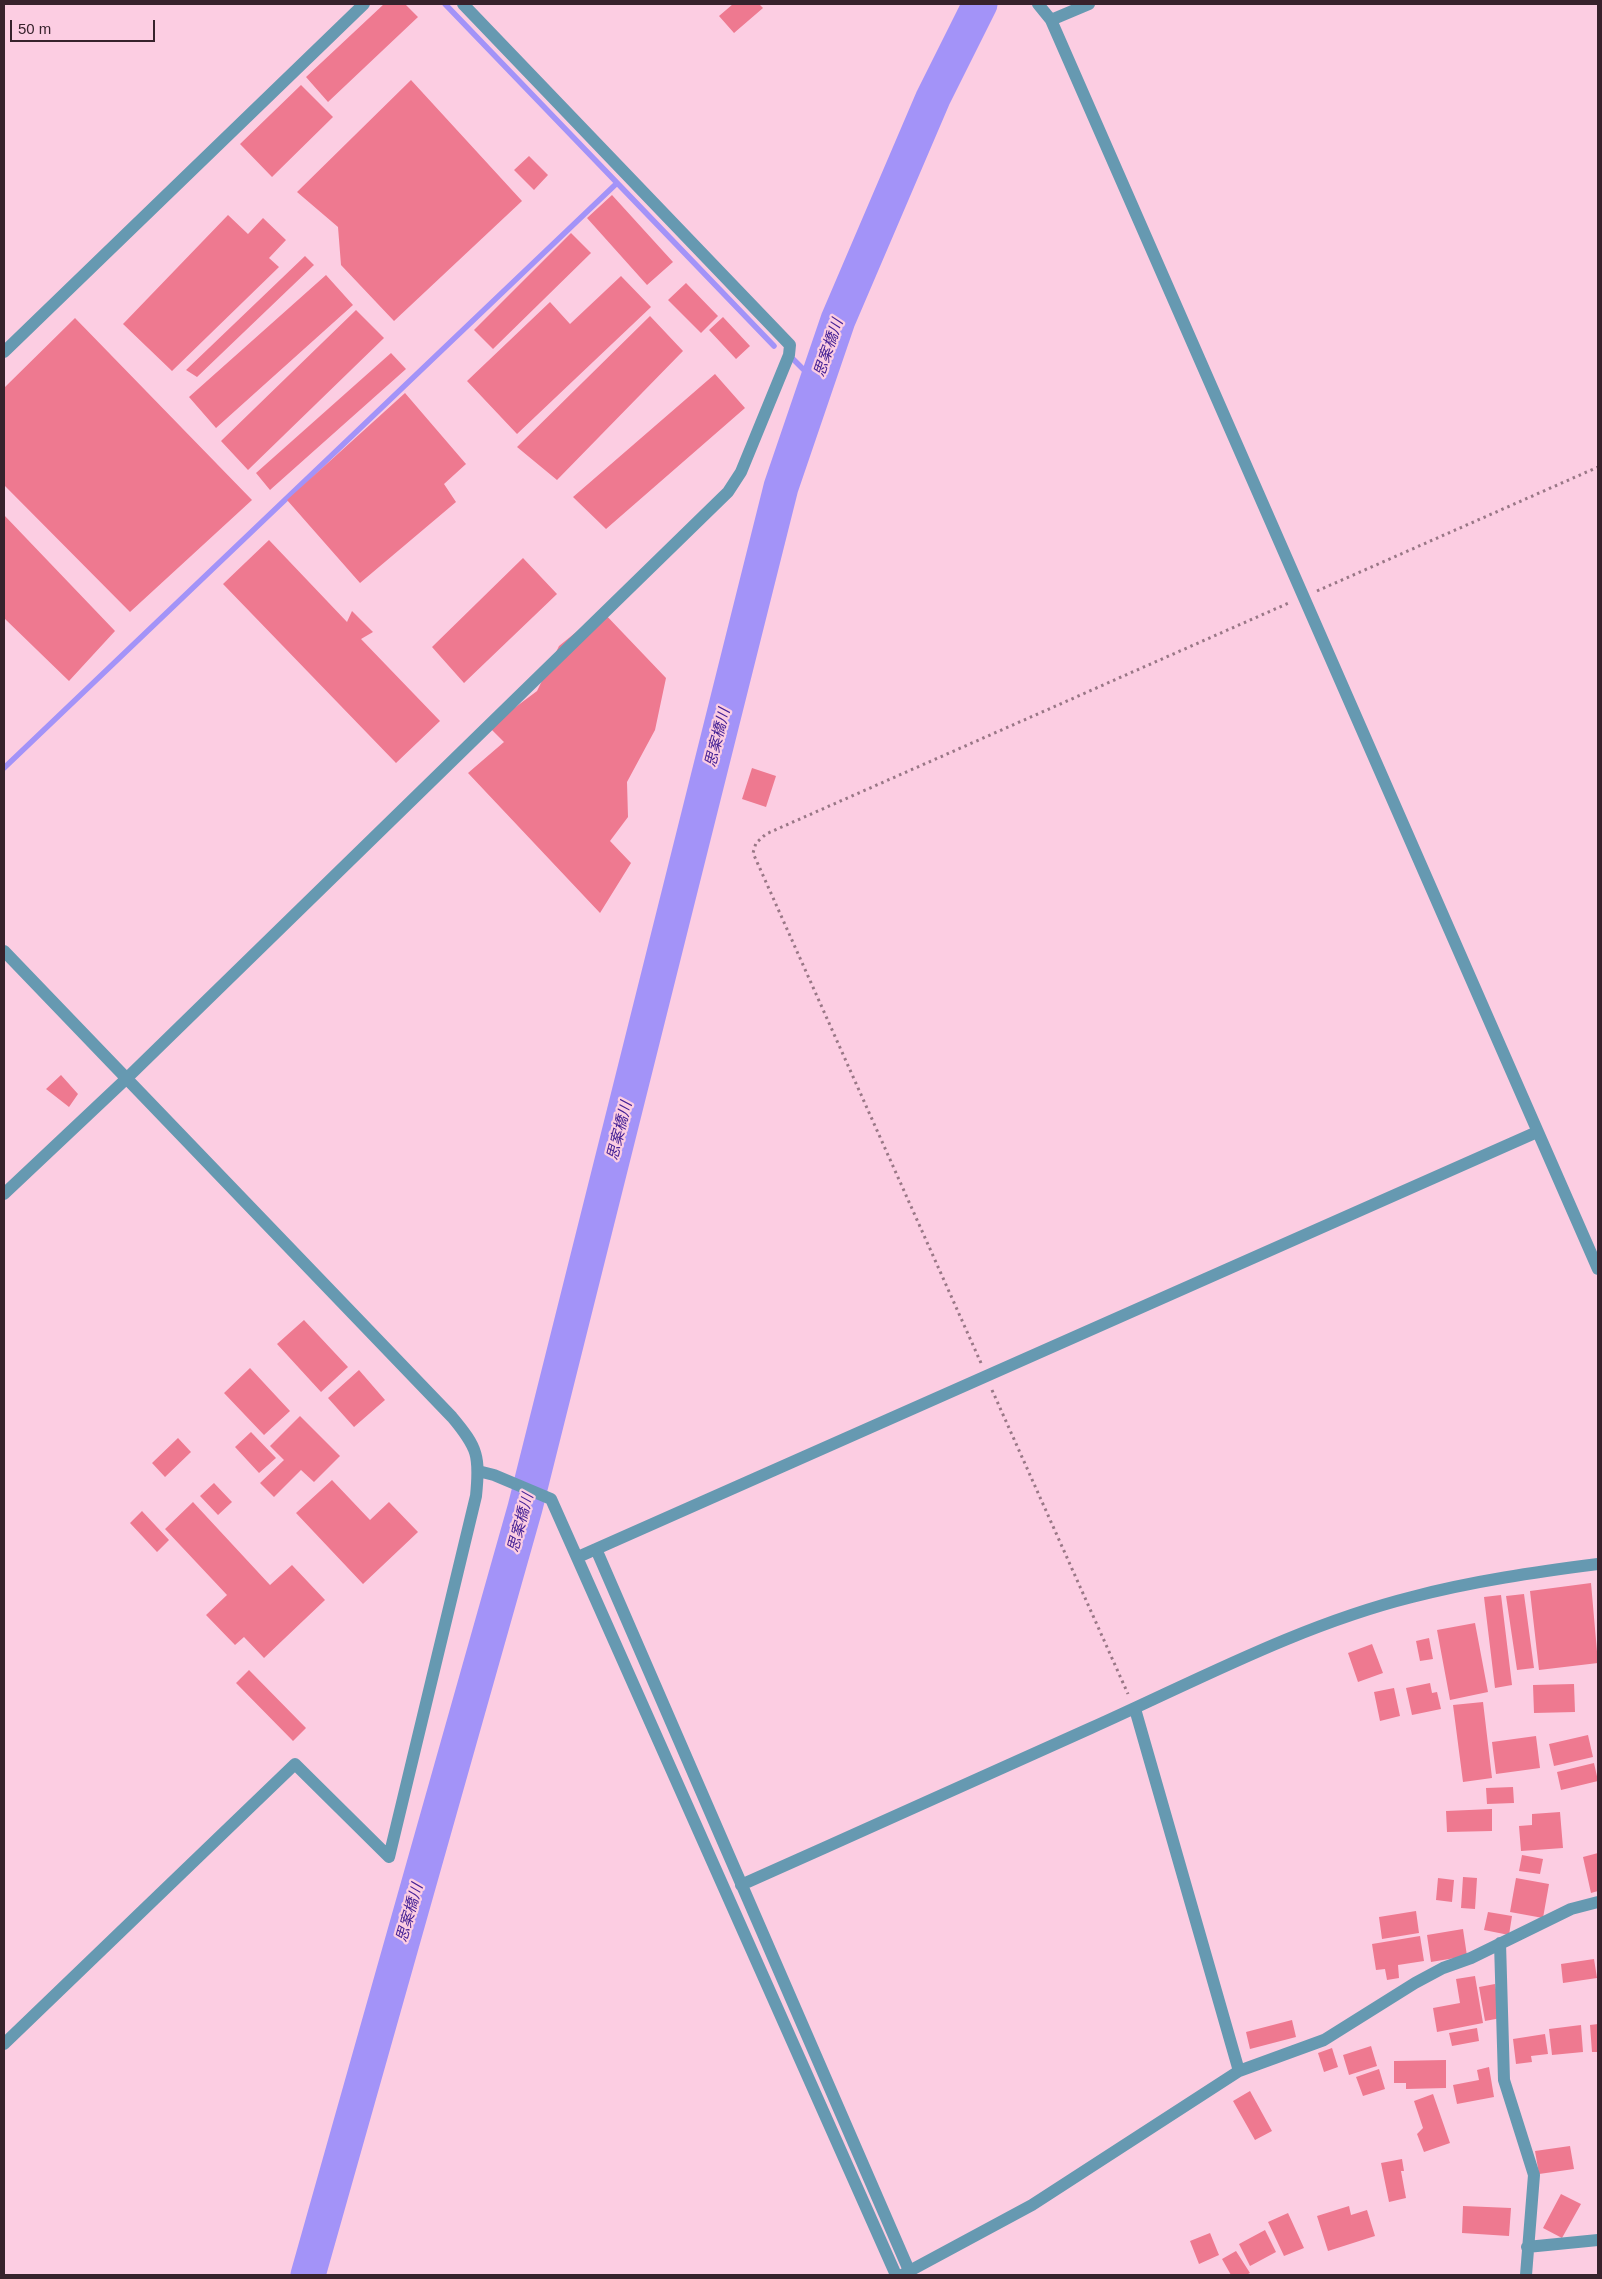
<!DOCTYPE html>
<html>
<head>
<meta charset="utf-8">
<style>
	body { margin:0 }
	#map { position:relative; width:1602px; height:2279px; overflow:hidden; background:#fccde2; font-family:Helvetica,sans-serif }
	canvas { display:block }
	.frame { position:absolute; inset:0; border:5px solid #37222c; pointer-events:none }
	.scale { position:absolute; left:10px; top:20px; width:145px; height:22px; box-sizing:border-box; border:2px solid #37222c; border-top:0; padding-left:6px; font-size:15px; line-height:18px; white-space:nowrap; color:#37222c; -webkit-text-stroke:4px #fccde2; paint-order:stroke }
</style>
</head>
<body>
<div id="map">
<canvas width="1602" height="2279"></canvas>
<div class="frame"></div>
<div class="scale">50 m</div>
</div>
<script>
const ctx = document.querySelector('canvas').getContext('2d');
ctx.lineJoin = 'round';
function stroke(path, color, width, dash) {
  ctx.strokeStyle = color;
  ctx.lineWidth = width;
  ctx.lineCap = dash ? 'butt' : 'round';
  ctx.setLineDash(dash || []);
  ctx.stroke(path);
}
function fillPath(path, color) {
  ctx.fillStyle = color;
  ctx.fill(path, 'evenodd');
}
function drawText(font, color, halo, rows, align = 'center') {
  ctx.font = font + ' Helvetica,"Noto Sans JP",sans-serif';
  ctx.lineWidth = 4.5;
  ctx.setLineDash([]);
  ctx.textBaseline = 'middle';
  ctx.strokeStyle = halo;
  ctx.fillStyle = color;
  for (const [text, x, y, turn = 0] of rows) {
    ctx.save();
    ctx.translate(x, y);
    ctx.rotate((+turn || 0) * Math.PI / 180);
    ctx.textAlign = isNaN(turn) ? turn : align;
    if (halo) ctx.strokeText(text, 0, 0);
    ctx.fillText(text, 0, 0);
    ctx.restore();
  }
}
stroke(new Path2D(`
	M445,4L774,346
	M793,359L816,382
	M4,768L616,184`), '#a393f8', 5.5);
stroke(new Path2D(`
	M308,2275L525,1508L781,487L838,320L933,98L980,4`), '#a393f8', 35);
fillPath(new Path2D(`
	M384,4H405L418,17L328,102L306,77Z
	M733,4H759L763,8L734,33L719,16Z
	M411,80L522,201L394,321L341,265L338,227L297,192Z
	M301,85L333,117L272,177L240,144Z
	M529,156L548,175L534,190L514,170Z
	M612,195L673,262L647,285L587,218Z
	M228,215L248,234L263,218L286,240L269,258L279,267L172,371L123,324Z
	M571,233L591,253L493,349L474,330Z
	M305,256L314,265L197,377L186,370Z
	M326,275L353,305L216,428L189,397Z
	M621,276L651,307L517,434L467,381L550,302L570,324Z
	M686,283L718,316L701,333L668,300Z
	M356,310L384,338L248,470L221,441Z
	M650,316L683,351L557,480L517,447Z
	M723,317L750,346L736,359L709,330Z
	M75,318L252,500L130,612L4,485V388Z
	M391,353L406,369L270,490L256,473Z
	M715,374L745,408L606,529L573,497Z
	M405,393L466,464L444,484L456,502L360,583L287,500Z
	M4,515L115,631L69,681L4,618Z
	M269,540L347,622L352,611L373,632L361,639L440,721L396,763L223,584Z
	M523,558L557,594L464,683L432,647Z
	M602,611L666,678L655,730L627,782L628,817L610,841L631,863L600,913L468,773L504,742L489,727L537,691L559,646Z
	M752,768L776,776L766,807L742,799Z
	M61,1075L78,1094L69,1107L46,1089Z
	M304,1320L348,1367L321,1392L277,1344Z
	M250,1368L290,1411L264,1435L224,1393Z
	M359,1370L385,1400L354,1427L328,1398Z
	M300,1416L340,1456L314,1482L301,1470L274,1497L260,1483L284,1460L270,1446Z
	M251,1432L276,1458L259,1473L235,1447Z
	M178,1438L191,1452L165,1477L152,1463Z
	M332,1480L370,1520L389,1502L418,1532L363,1584L296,1513Z
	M214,1483L232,1502L218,1515L200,1496Z
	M193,1502L270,1585L292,1565L325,1600L264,1658L244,1637L235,1645L206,1615L227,1595L165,1529Z
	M142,1511L169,1540L157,1552L130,1523Z
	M1591,1583L1598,1663L1539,1670L1530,1591Z
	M1524,1594L1534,1668L1517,1670L1506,1596Z
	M1501,1595L1512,1685L1495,1688L1484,1597Z
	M1475,1623L1488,1692L1450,1700L1437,1630Z
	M1429,1638L1433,1659L1420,1661L1416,1641Z
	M1372,1644L1383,1673L1358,1682L1348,1653Z
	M249,1670L306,1728L293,1741L236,1683Z
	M1430,1683L1432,1693L1437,1692L1441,1709L1412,1715L1406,1688Z
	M1574,1684L1575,1712L1534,1713L1533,1685Z
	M1394,1688L1400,1716L1380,1721L1374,1692Z
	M1483,1702L1492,1778L1463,1782L1453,1705Z
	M1588,1735L1593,1757L1554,1766L1549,1744Z
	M1536,1736L1540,1768L1496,1774L1492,1742Z
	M1594,1763L1598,1781L1561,1790L1557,1772Z
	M1513,1787L1514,1803L1487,1804L1486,1788Z
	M1492,1809V1831L1447,1832L1446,1811Z
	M1560,1812L1563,1848L1521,1851L1519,1826L1532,1825V1814Z
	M1598,1853V1891L1591,1893L1583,1857Z
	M1522,1855L1543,1859L1540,1874L1519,1871Z
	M1463,1877L1477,1878L1475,1909L1461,1908Z
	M1438,1878L1454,1880L1452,1902L1436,1900Z
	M1516,1878L1549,1884L1543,1918L1510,1912Z
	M1416,1911L1419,1933L1382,1939L1379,1917Z
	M1488,1912L1512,1916L1509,1935L1484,1930Z
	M1463,1929L1467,1956L1431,1962L1427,1935Z
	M1420,1936L1424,1961L1398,1965L1399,1978L1387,1980L1385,1969L1376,1970L1372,1944Z
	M1594,1959L1597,1978L1563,1983L1561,1964Z
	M1475,1976L1483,2023L1437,2032L1433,2008L1460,2003L1456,1979Z
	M1495,1984L1501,2018L1485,2021L1479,1987Z
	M1292,2020L1296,2037L1250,2049L1246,2032Z
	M1598,2024V2052H1592L1590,2025Z
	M1581,2025L1583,2052L1552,2055L1549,2029Z
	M1477,2028L1479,2041L1452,2046L1449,2033Z
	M1545,2034L1548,2054L1531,2056L1532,2062L1516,2064L1513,2039Z
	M1371,2046L1377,2066L1349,2075L1343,2055Z
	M1332,2048L1338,2067L1324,2072L1318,2053Z
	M1446,2060V2088L1406,2089V2083H1394V2061Z
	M1489,2067L1494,2097L1457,2104L1453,2085L1479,2080L1477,2070Z
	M1379,2069L1385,2089L1363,2096L1356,2077Z
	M1250,2091L1272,2131L1255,2140L1233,2101Z
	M1433,2094L1450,2143L1424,2152L1417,2134L1423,2128L1414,2101Z
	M1570,2146L1574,2169L1539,2174L1535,2151Z
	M1402,2159L1404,2171H1401L1406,2198L1389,2202L1381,2163Z
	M1561,2194L1581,2204L1562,2238L1543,2228Z
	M1349,2206L1351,2215L1367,2210L1375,2236L1328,2251L1317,2216Z
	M1463,2206L1511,2208L1509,2236L1462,2233Z
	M1288,2213L1304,2248L1284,2256L1268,2222Z
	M1265,2230L1276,2252L1250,2266L1239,2244Z
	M1210,2233L1219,2255L1199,2264L1190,2241Z
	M1236,2251L1250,2273L1246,2275H1231L1222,2259Z`), '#ee7990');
stroke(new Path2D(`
	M1317,591L1598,467
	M981,1363L753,853L756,843L766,834L1291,602
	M992,1390L1128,1694`), '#997786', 3, [2.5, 4]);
stroke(new Path2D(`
	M1038,4L1051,20L1598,1269
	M1051,20L1089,4
	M4,352L364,4
	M4,951L452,1417C478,1448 480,1456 476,1496L389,1857L295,1764L4,2044
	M4,1194L126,1079L728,492L741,472L789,355L790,345L463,4
	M478,1471L494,1475L551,1499L896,2275
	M596,1549L911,2275
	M578,1557L1537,1132
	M1135,1709L1239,2071
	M741,1885C858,1833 975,1780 1091,1728C1196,1681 1300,1625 1412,1597C1473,1581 1536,1572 1598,1564
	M1500,1943L1504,2080L1534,2175L1526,2275
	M1527,2247L1598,2240
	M902,2275L1032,2205L1239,2071L1324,2040L1415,1983L1443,1968L1471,1958L1571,1909L1598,1902`), '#6699b1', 12);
drawText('italic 15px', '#452195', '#fccde2', [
	["思案橋川",829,348,-71],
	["思案橋川",718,738,-76],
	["思案橋川",620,1131,-76],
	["思案橋川",521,1523,-75],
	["思案橋川",410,1913,-74]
]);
</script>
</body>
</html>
